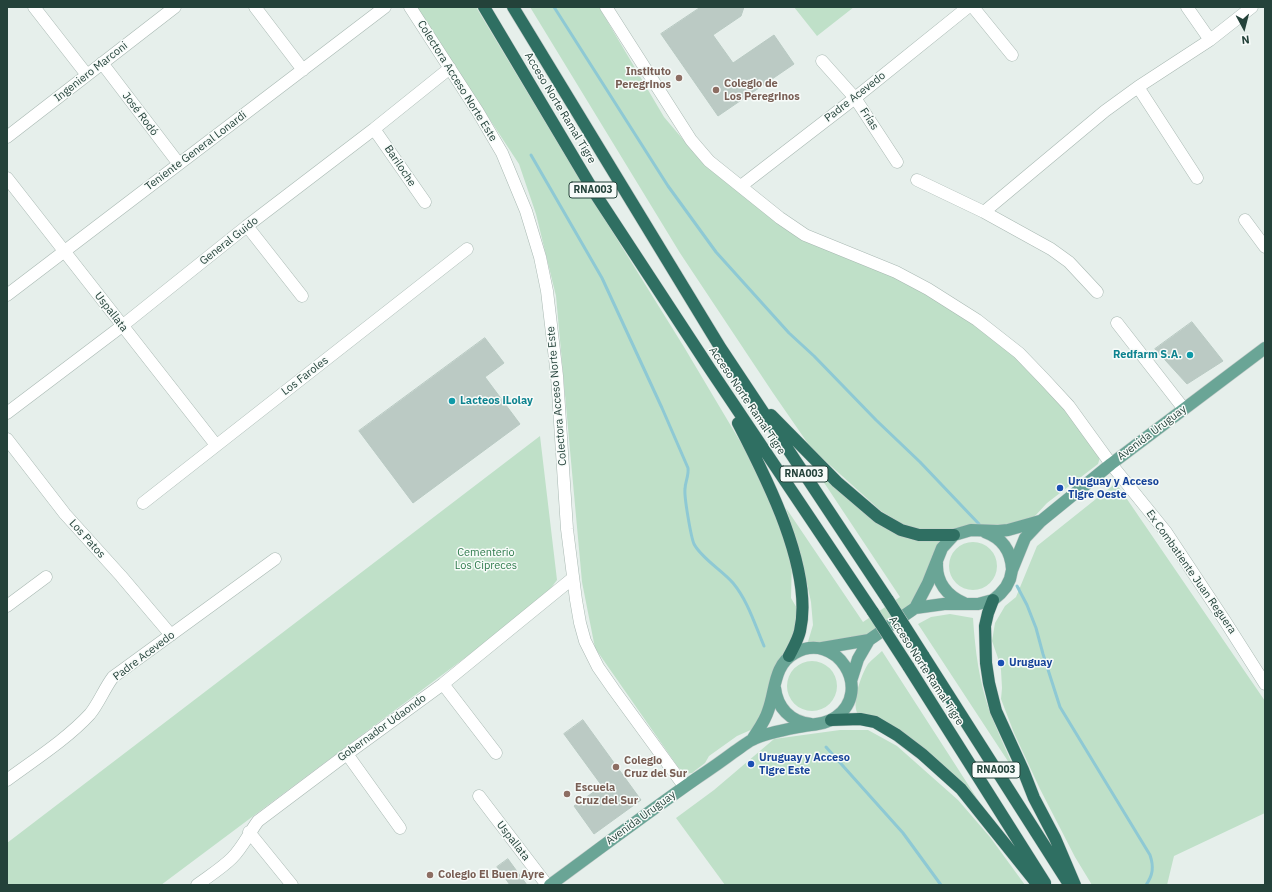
<!DOCTYPE html>
<html>
<head>
<meta charset="utf-8">
<style>
	body { margin:0 }
	#map { position:relative; width:1272px; height:892px; overflow:hidden; background:#e6efeb; font-family:"IBM Plex Sans",sans-serif }
	canvas { display:block }
	.frame { position:absolute; inset:0; border:8px solid #24423a; pointer-events:none }
	.north { position:absolute; left:1224px; top:8px; width:40px; height:40px; -webkit-text-stroke:3px #f7fbf9; paint-order:stroke; rotate:173deg; font-size:11px; font-weight:700; line-height:16px; text-align:center; color:#24423a }
	.north::after { content:''; display:block; margin:auto; width:14px; height:18px; background:#24423a; clip-path:polygon(50% 0,100% 100%,50% 72%,0 100%) }
</style>
</head>
<body>
<div id="map">
<canvas width="1272" height="892"></canvas>
<div class="frame"></div>
<div class="north">N</div>
</div>
<script>
const ctx = document.querySelector('canvas').getContext('2d');
ctx.lineJoin = 'round';
function fillPath(path, color) {
  ctx.fillStyle = color;
  ctx.fill(path, 'evenodd');
}
function stroke(path, color, width, dash) {
  ctx.strokeStyle = color;
  ctx.lineWidth = width;
  ctx.lineCap = dash ? 'butt' : 'round';
  ctx.setLineDash(dash || []);
  ctx.stroke(path);
}
function drawText(font, color, halo, rows, align = 'center') {
  ctx.font = font + ' "IBM Plex Sans",sans-serif';
  ctx.lineWidth = 3;
  ctx.setLineDash([]);
  ctx.textBaseline = 'middle';
  ctx.strokeStyle = halo;
  ctx.fillStyle = color;
  for (const [text, x, y, turn = 0] of rows) {
    ctx.save();
    ctx.translate(x, y);
    ctx.rotate((+turn || 0) * Math.PI / 180);
    ctx.textAlign = isNaN(turn) ? turn : align;
    if (halo) ctx.strokeText(text, 0, 0);
    ctx.fillText(text, 0, 0);
    ctx.restore();
  }
}
fillPath(new Path2D(`
	M416,7H476L573,168L684,347L753,463L775,511L792,558L791,598L798,610L800,620L770,700L753,729L737,736L709,756L705,763L692,773L685,774L678,767L595,648L582,582L556,296L536,214L519,164Z
	M530,7H599L664,117L703,163L804,239L899,277L964,315L1043,380L1101,454L1098,464L1047,503L1035,516L1024,523L952,532L913,531L881,511L811,448L773,393L680,253Z
	M794,7H854L817,36Z
	M540,436L557,580L541,601L161,885H7V843Z
	M813,466L894,532L909,539L942,540L933,554L925,576L909,607L867,637L807,645L813,625L811,602L800,552L786,508L863,622L900,597Z
	M1116,483L1265,701V813L1174,856L1167,885H1092L1075,857L1040,789L1014,733L1001,699L1002,688L1001,670L999,661L992,641L995,623L1005,606L1016,597L1037,546Z
	M949 566a24 24 0 1 1 48 0a24 24 0 1 1-48 0Z
	M950,614L973,618C975,649 979,682 990,712C998,733 1008,754 1017,775L918,624L931,617Z
	M882,651L998,831L950,776L859,716C850,705 861,675 868,664C872,659 878,655 882,651Z
	M787 686a25 25 0 1 1 50 0a25 25 0 1 1-50 0Z
	M840,730H868L897,746L958,800L990,837L1025,885H725L676,818L714,790L774,739Z`), '#bfe0c8');
stroke(new Path2D(`
	M554,7L668,186L716,252L789,333L814,356L876,420L920,462L979,524
	M531,155L602,278L662,408L688,468C689,476 685,482 685,489C684,497 691,537 694,544C702,559 722,570 733,583C748,601 755,625 764,646
	M1019,589L1017,586L1027,605L1036,628L1043,654L1060,707L1150,855C1154,867 1153,875 1146,885
	M826,747L903,833L941,885`), '#8ec9d4', 3);
const building = new Path2D(`
	M701,7H744L741,16L713,35L733,63L774,35L794,64L718,116L661,34Z
	M1192,322L1223,361L1187,384L1155,349Z
	M485,338L504,363L485,377L520,424L413,503L359,431Z
	M583,720L641,800L594,834L574,806L602,786L564,734Z
	M508,859L527,885H510L497,867Z`);
fillPath(building, '#bbcac4');
stroke(building, '#b8c9c2', 1);
const minor = new Path2D(`
	M34,7L87,75
	M255,7L303,70
	M410,7L478,112L502,153L526,211L540,257L547,291L557,376L567,529L576,600L580,623L585,641L598,667L614,690L684,786
	M606,7L691,140L709,161L780,218L805,235L896,272L928,289L977,320L1019,353L1044,379L1069,406L1111,464L1166,532L1225,621L1265,684
	M973,7L1012,55
	M1187,7L1210,40
	M822,61L855,98L897,162
	M102,63L179,164
	M1138,87L1197,178
	M374,129L425,202
	M7,137L175,7
	M7,178L216,445
	M917,180L984,212L1051,249L1069,262L1097,292
	M741,186L855,98L968,7
	M984,212L1105,111L1138,87L1210,40L1252,7
	M1245,220L1265,247
	M247,226L302,296
	M7,295L385,7
	M1117,323L1184,409
	M7,413L122,326L247,226L374,129L450,68
	M7,439L65,514L121,576L171,635
	M143,503L467,249
	M7,606L46,577
	M443,684L496,753
	M347,754L400,828
	M7,780C34,760 67,739 90,714C99,703 104,689 113,677L275,559
	M479,796L547,885
	M249,832L292,885
	M197,885C209,876 222,868 232,858C243,847 249,833 258,821L347,754L443,684L573,578`);
const major = new Path2D(`
	M985,532C1002,538 1011,551 1012,569
	M937,563C936,582 947,596 964,603
	M915,608L944,604H978L993,600L1000,594L1006,587L1010,579L1012,570L1025,538L1041,521L1111,464L1265,348
	M822,648L869,640L915,608L928,583L942,548L954,535L971,530L998,531L1008,530L1040,521
	M851,681L858,659L869,640
	M775,688C777,707 790,722 811,724
	M550,885C599,849 647,813 697,778C709,770 722,761 734,752C740,748 746,743 752,740C765,733 789,729 804,726C816,724 826,724 836,717C874,690 836,630 795,653C773,665 776,690 768,711C765,721 758,730 752,740`);
const highway = new Path2D(`
	M484,7L596,195L710,369L873,612
	M513,7L720,347L888,600
	M771,415L837,482L878,517L901,530L919,535H954
	M738,423C766,477 814,570 800,631C798,640 793,648 789,656
	M993,600L988,613L985,626L986,663L989,683L996,711L1023,770L1034,798L1055,838L1075,885
	M923,655L1067,881
	M908,666L1045,883
	M831,720L860,719L875,722L897,735L922,754L961,789L1038,885`);
stroke(minor, '#a8b8b2', 13);
stroke(major, '#c2cac8', 13);
stroke(highway, '#c2cac8', 13);
stroke(minor, '#fff', 12);
stroke(major, '#6aa596', 12);
stroke(highway, '#2f6f62', 12);
const highwayBridge = new Path2D(`
	M888,600L923,655
	M873,612L908,666`);
stroke(highwayBridge, '#c2cac8', 13, []);
stroke(highwayBridge, '#2f6f62', 12);
for (const [x, y, r, color] of [
	[679,78,4,"#8d6e63"],
	[716,90,4,"#8d6e63"],
	[1190,355,4,"#0f9aa8"],
	[452,401,4,"#0f9aa8"],
	[1060,488,4,"#1a4fb4"],
	[1001,663,4,"#1a4fb4"],
	[751,764,4,"#1a4fb4"],
	[616,767,4,"#8d6e63"],
	[567,794,4,"#8d6e63"],
	[430,875,4,"#8d6e63"]
]) {
  const dot = new Path2D();
  dot.arc(x, y, r, 0, 2 * Math.PI);
  ctx.fillStyle = color;
  ctx.fill(dot);
  stroke(dot, '#f7fbf9', 1.5);
}
for (const [x, y, w] of [
	[593,190,48],
	[804,474,48],
	[996,770,48]
]) {
  const box = new Path2D();
  box.roundRect(x - w / 2, y - 8, w, 16, 3);
  ctx.fillStyle = '#f7fbf9';
  ctx.fill(box);
  stroke(box, '#24423a', 1);
}
drawText('bold 10px', '#24423a', null, [
	["RNA003",593,190],
	["RNA003",804,474],
	["RNA003",996,770]
]);
drawText('11px', '#24423a', '#f7fbf9', [
	["Ingeniero Marconi",91,72,-38],
	["Colectora Acceso Norte Este",457,81,58],
	["Padre Acevedo",855,97,-38],
	["Acceso Norte Ramal Tigre",560,108,59],
	["José Rodó",140,114,53],
	["Frías",869,119,57],
	["Teniente General Lonardi",196,151,-37],
	["Bariloche",400,166,56],
	["General Guido",229,241,-38],
	["Uspallata",111,312,52],
	["Los Faroles",305,376,-38],
	["Colectora Acceso Norte Este",557,396,-95],
	["Acceso Norte Ramal Tigre",747,401,56],
	["Avenida Uruguay",1152,433,-37],
	["Los Patos",87,539,48],
	["Ex Combatiente Juan Reguera",1191,572,55],
	["Padre Acevedo",144,656,-37],
	["Acceso Norte Ramal Tigre",926,671,57],
	["Gobernador Udaondo",382,728,-36],
	["Avenida Uruguay",641,818,-36],
	["Uspallata",513,841,52]
]);
drawText('bold 11px', '#785e54', '#f7fbf9', [
	["Instituto",671,72,"right"],
	["Peregrinos",671,85,"right"],
	["Colegio de",724,84],
	["Los Peregrinos",724,97],
	["Colegio",624,761],
	["Cruz del Sur",624,774],
	["Escuela",575,788],
	["Cruz del Sur",575,801],
	["Colegio El Buen Ayre",438,875]
], 'left');
drawText('bold 11px', '#0d838f', '#f7fbf9', [
	["Redfarm S.A.",1182,355],
	["Lacteos iLolay",460,401,"left"]
], 'right');
drawText('bold 11px', '#164399', '#f7fbf9', [
	["Uruguay y Acceso",1068,482],
	["Tigre Oeste",1068,495],
	["Uruguay",1009,663],
	["Uruguay y Acceso",759,758],
	["Tigre Este",759,771]
], 'left');
drawText('11px', '#2d7a4b', '#f7fbf9', [
	["Cementerio",486,553],
	["Los Cipreces",486,566]
]);
</script>
</body>
</html>
